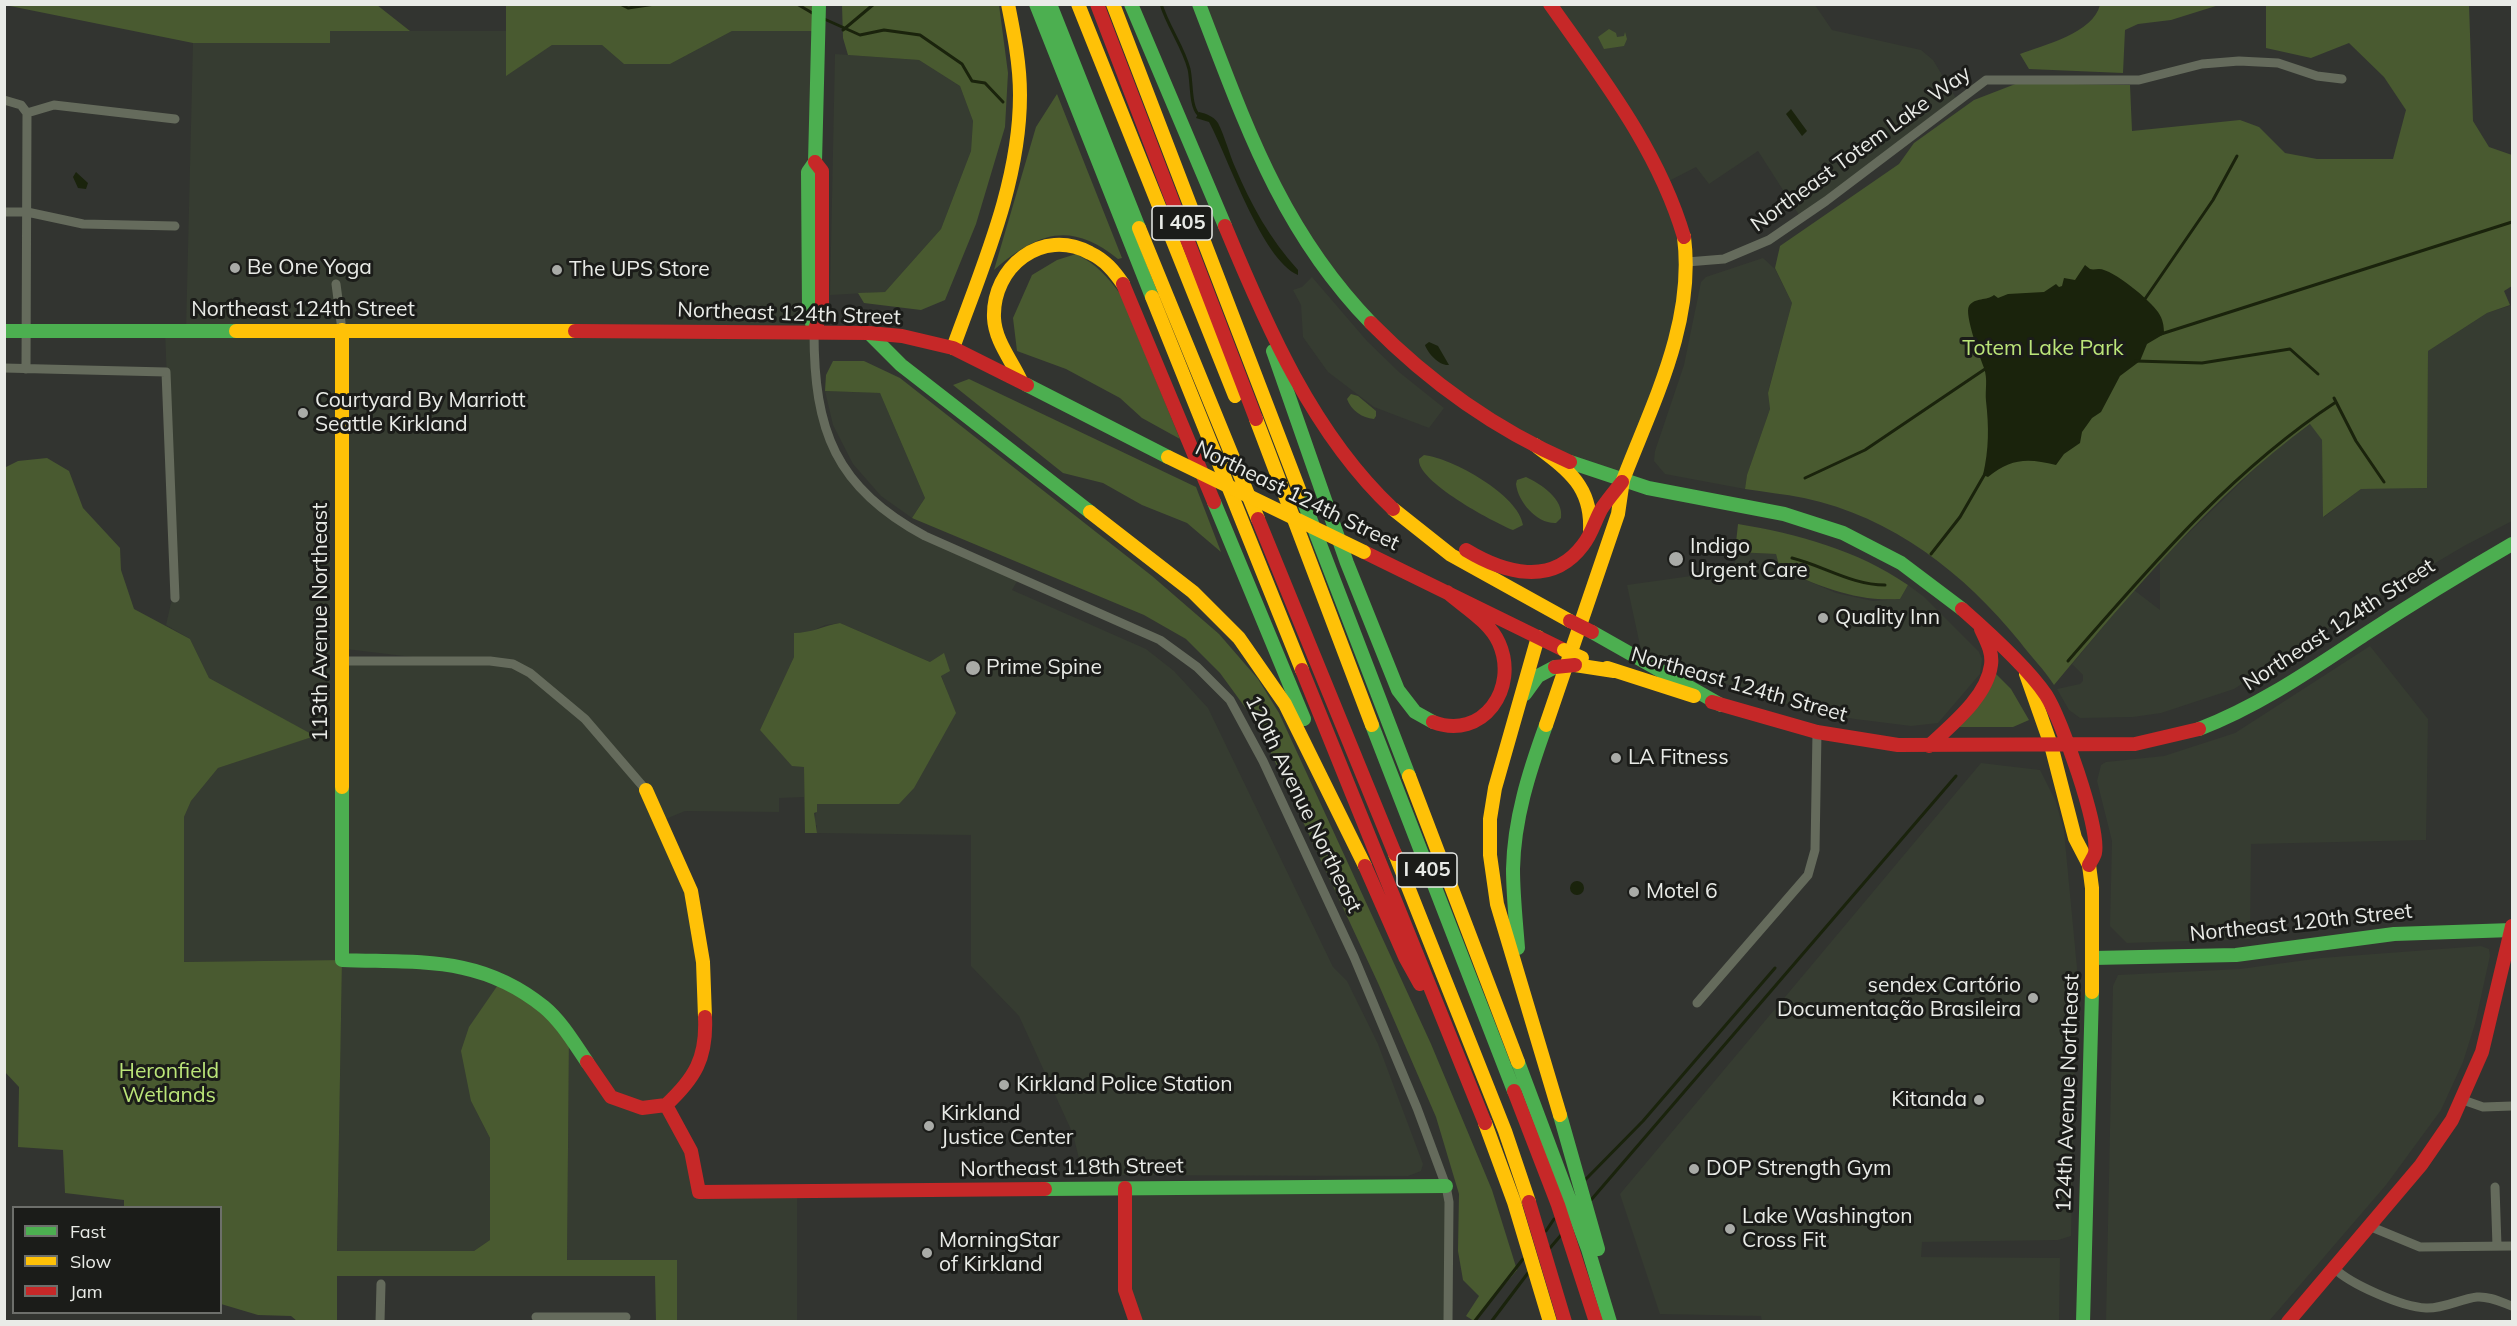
<!DOCTYPE html>
<html>
<head>
<meta charset="utf-8">
<style>
	body { margin:0 }
	#map { position:relative; width:2517px; height:1326px; overflow:hidden; background:#323430; font-family:Mulish,sans-serif }
	canvas { display:block }
	.frame { position:absolute; inset:0; border:6px solid #e9ebe7; pointer-events:none }
	.legend { position:absolute; left:12px; top:1206px; width:210px; height:108px; box-sizing:border-box; background:#1b1c19; border:2px solid #6d6f6b; margin:0; padding:8px 10px; list-style:none; font-size:18px; color:#e9ebe7 }
	.legend li { display:flex; align-items:center; gap:12px; height:30px }
	.legend b { width:30px; border:2px solid #6d6f6b }
</style>
</head>
<body>
<div id="map">
<canvas width="2517" height="1326"></canvas>
<div class="frame"></div>
<ul class="legend">
<li><b style="height:8px;background:#4caf50"></b>Fast</li>
<li><b style="height:8px;background:#ffc107"></b>Slow</li>
<li><b style="height:8px;background:#c62828"></b>Jam</li>
</ul>
</div>
<script>
const ctx = document.querySelector('canvas').getContext('2d');
ctx.lineJoin = 'round';
function fillPath(path, color) {
  ctx.fillStyle = color;
  ctx.fill(path, 'evenodd');
}
function stroke(path, color, width, dash) {
  ctx.strokeStyle = color;
  ctx.lineWidth = width;
  ctx.lineCap = dash ? 'butt' : 'round';
  ctx.setLineDash(dash || []);
  ctx.stroke(path);
}
function drawText(font, color, halo, rows, align = 'center') {
  ctx.font = font + ' Mulish,sans-serif';
  ctx.lineWidth = 6;
  ctx.setLineDash([]);
  ctx.textBaseline = 'middle';
  ctx.strokeStyle = halo;
  ctx.fillStyle = color;
  for (const [text, x, y, turn = 0] of rows) {
    ctx.save();
    ctx.translate(x, y);
    ctx.rotate((+turn || 0) * Math.PI / 180);
    ctx.textAlign = isNaN(turn) ? turn : align;
    if (halo) ctx.strokeText(text, 0, 0);
    ctx.fillText(text, 0, 0);
    ctx.restore();
  }
}
fillPath(new Path2D(`
	M1199,5H1815L1832,30L1921,50L1933,60L1957,100L1801,218L1758,151L1709,184L1696,167L1667,182L1679,216L1683,300L1623,480L1535,445L1397,349L1297,228Z
	M330,31H506V75L552,45H602L624,64H670L732,31H819L814,372L836,455L894,519L1019,578L1012,590L1146,649L1174,671L1208,708L1333,967L1347,981L1378,1044L1423,1164L1421,1171L1408,1176L1083,1175L1073,1134L1019,1016L971,966V835L817,833V825H814L817,804L955,713L941,675L930,662L840,623L825,625L808,633H794V657L760,730L804,766V797L779,798V812L685,811L661,821L691,891L706,1028L688,1084L666,1105L691,1151L699,1192L797,1191V1321H677V1260H567L569,1036L471,1101L490,1138V1240L474,1251H337L342,960L184,962V817L191,801L218,768L314,736L209,678L190,639L166,625L175,586L165,331H186L193,43H330ZM346,649L437,660L345,665Z
	M835,54L919,60L960,86L973,121L971,151L941,229L885,292L830,295Z
	M1763,258L1775,269L1792,303L1768,392L1770,409L1747,475L1745,489L1665,474L1654,461L1655,451L1684,365L1701,282L1706,277Z
	M1312,277L1367,341L1399,372L1444,408L1429,428L1374,407L1328,372L1303,337L1301,305L1293,290L1302,287Z
	M2512,305V521L2464,546L2361,607L2234,689L2161,713L2133,717L2080,718L2069,710L2057,689L2080,684L2083,681V675L2072,664L2134,590L2160,610V561L2274,450L2311,424L2322,440L2324,517L2361,489L2427,488L2428,351L2487,313Z
	M825,391L880,393L925,498L912,518L881,496L853,464L833,425Z
	M1737,552L1776,554L1780,569L1836,593L1873,601L1900,599L1908,585L1923,596L1979,652L1982,659L1980,674L1938,723L1911,726L1855,719L1798,708L1751,692L1747,686L1738,688L1713,679L1641,650L1627,585L1691,576L1705,580L1732,579Z
	M2370,646L2428,719L2426,840L2251,844L2250,939L2127,943L2110,926L2112,841L2097,781L2101,765L2106,762L2164,756L2235,733Z
	M1981,763L2040,770L2056,802L2064,831L2077,968L2071,1236L2058,1240L1922,1242L1921,1257L2060,1258L2059,1321L1762,1322L1761,1316L1660,1314L1620,1194Z
	M2481,946L2489,949L2490,956L2475,1024L2463,1062L2441,1110L2386,1185L2269,1321H2106L2113,986L2118,975L2240,969L2321,958Z
	M1446,1186L1448,1321H1136L1125,1290V1188Z`), '#363c31');
fillPath(new Path2D(`
	M5,5H377L410,31H330V43H193Z
	M506,5H819V31H732L670,64H624L602,45H552L506,76Z
	M842,5H999L1008,73L1005,127L976,224L945,300L921,310L864,303L858,293L885,292L941,229L971,151L973,121L960,86L919,60L848,55L843,38Z
	M2100,5V4L2219,5L2171,20L2138,24L2125,30L2123,73L2029,69L2020,54C2044,45 2093,33 2100,5Z
	M2266,5H2469L2473,121L2489,147L2512,155V286L2504,291L2510,305L2487,313L2428,351L2427,488L2361,489L2323,517L2322,440L2310,424C2212,496 2132,592 2054,685C2044,669 2031,657 2020,642C1964,573 1893,517 1804,498C1784,494 1764,492 1745,489L1747,475L1770,409L1768,393L1792,303L1775,268L1780,246L1899,164L1914,143L1974,100L2018,83L2130,85L2132,131L2240,120L2259,127L2285,153L2317,159H2393L2406,110L2384,77L2349,43L2311,58L2266,48Z
	M1609,29L1616,33L1617,37L1624,36L1625,32L1627,39L1624,46L1604,49L1598,37Z
	M1057,94L1122,258L1118,259C1070,220 1037,233 994,270L1036,127Z
	M1076,254C1096,264 1108,277 1121,295L1180,439L1142,418L1120,398L1066,369L1017,351L1013,318L1032,275L1057,260Z
	M833,361H864L900,378L1152,576L1219,634L1258,679L1279,713L1431,1044L1492,1190L1517,1270L1474,1321L1466,1316L1479,1296L1463,1280L1458,1251L1459,1194L1436,1117L1378,983L1258,725L1220,673L1186,639L1144,615L912,518L925,498L880,393L825,391L826,375Z
	M969,379L1196,487L1221,552L1187,523L1142,505L1103,483L1063,473L953,385Z
	M1351,394L1358,396L1376,411V416L1374,419C1362,418 1351,410 1347,399Z
	M1424,455C1452,458 1519,495 1523,525L1513,530C1493,522 1416,481 1419,459Z
	M47,458L69,471L83,508L120,548L121,570L134,609L190,639L209,678L315,736L218,768L191,801L184,817V962L342,960L337,1251H474L490,1240V1138L471,1101L461,1051L469,1027L502,979L569,1036L567,1260H677V1321H656L655,1276H337V1321H297L291,1316L258,1315L221,1304L220,1208L124,1207V1200L65,1193L63,1150L18,1147L19,1087L4,1071V468L18,461Z
	M1526,477C1541,484 1564,499 1561,518L1556,523C1537,524 1518,502 1516,484L1517,480Z
	M1738,524C1798,534 1857,550 1908,585L1900,599C1855,602 1820,586 1780,569L1776,554L1735,552Z
	M840,623L930,662L944,653L950,671L941,676L956,713L914,788L899,804H817V812L814,813L817,833H805L804,767L792,766L760,730L794,657V633C811,633 823,626 840,623Z
	M1995,673L2011,689L2029,720L2013,727H1954Z`), '#495a30');
fillPath(new Path2D(`
	M1791,109L1807,131L1802,136L1786,114Z
	M1199,112C1207,114 1213,116 1218,123C1225,137 1229,153 1235,167C1251,205 1270,239 1298,270V275C1262,260 1228,157 1209,122L1196,118Z
	M76,172L88,183L86,189L78,188L73,177Z
	M2085,265L2090,269C2093,270 2096,269 2099,269C2113,269 2151,301 2158,312C2163,319 2164,326 2164,334L2147,344L2140,361L2120,376L2101,412L2092,418L2082,432L2080,443L2064,454L2056,465C2028,458 2011,458 1988,477L1983,475C1989,449 1989,427 1986,401C1985,389 1988,380 1984,368C1980,357 1964,314 1969,306C1975,297 1987,301 1994,295L1998,298L2008,294L2044,292L2056,284L2059,287L2062,286L2064,278L2075,280Z
	M1429,342L1438,346L1449,365C1440,366 1428,354 1425,345Z
	M1570 888a7 7 0 1 1 14 0a7 7 0 1 1-14 0Z`), '#1a230c');
stroke(new Path2D(`
	M620,4L628,8L655,4
	M797,4L814,14
	M1161,4C1168,27 1183,46 1189,69C1192,82 1190,105 1198,114
	M822,18L860,35L884,30L920,35L962,64L972,81L985,83L1003,102
	M843,30L874,4
	M2145,299L2213,200L2237,156
	M2161,334L2512,222
	M2136,361L2202,363L2290,349L2318,374
	M2334,398L2356,441L2384,482
	M1805,478L1865,450L1988,367
	M1931,554L1960,517L1986,472
	M1792,558C1824,566 1852,585 1885,585
	M2068,661C2150,567 2231,471 2336,402
	M1586,1179L1643,1121L1775,968
	M1591,1200L1956,776
	M1546,1231L1554,1219
	M1550,1248L1562,1234
	M1474,1322L1523,1259
	M1491,1322L1528,1273`), '#1a230c', 3);
stroke(new Path2D(`
	M4,100L21,105L27,113L54,105L175,119
	M4,212H27L83,224L175,226
	M1687,262L1724,259L1769,240L1826,201L1986,80H2139L2202,64L2239,61L2278,63L2317,76L2342,79
	M336,284L342,330
	M814,332C814,430 835,488 925,536L1160,640L1197,667L1230,700L1263,761L1354,957L1417,1108L1446,1186L1449,1202L1448,1322
	M4,368L166,372L175,598
	M26,369L27,113
	M341,661H490L513,664L530,673L585,719L646,790
	M1697,1003L1808,875L1815,850L1817,732
	M2463,1100L2483,1107L2512,1106
	M2495,1187L2497,1246
	M2369,1226L2420,1247L2512,1246
	M2334,1268C2350,1284 2402,1307 2426,1308C2443,1309 2460,1299 2477,1297C2489,1296 2501,1302 2512,1306
	M536,1317H626
	M380,1322L381,1284`), '#656b5c', 9);
stroke(new Path2D(`
	M1036,4L1152,297
	M1050,4L1139,228
	M1131,4L1225,226
	M1199,4C1245,123 1280,229 1371,323
	M4,331H236
	M814,332L809,310L808,172L815,162L819,4
	M869,333L901,365L1090,512
	M1273,351L1347,563L1398,690L1415,712L1433,722
	M1027,385L1168,457
	M1570,462L1648,488L1784,514L1843,533L1901,563L1962,609
	M1300,492L1409,776
	M1214,502L1304,719
	M1592,632L1721,705
	M1525,694L1538,676L1555,667
	M1372,725L1514,1091
	M2199,729C2259,706 2311,670 2364,635C2413,603 2462,573 2512,544
	M342,787V960C419,963 480,955 544,1007C561,1021 574,1043 587,1062
	M1518,948C1516,922 1513,895 1513,869C1514,819 1529,772 1546,725
	M2093,958L2236,955L2394,934L2512,930
	M1518,1062L1588,1249L1610,1322
	M1560,1115L1598,1249
	M1045,1189L1446,1186
	M2083,1322L2092,992`), '#4caf50', 14);
stroke(new Path2D(`
	M1078,4L1235,396
	M1113,4L1300,492
	M1139,228L1258,519
	M1152,297L1302,670
	M342,330V787
	M236,331H575
	M953,348C982,267 1020,183 1020,95C1020,64 1014,34 1008,4
	M1021,381C1012,361 995,341 994,318C992,267 1042,227 1090,253C1105,260 1114,271 1123,284
	M1256,419L1372,725
	M1535,445C1567,469 1592,486 1590,530
	M1623,480C1653,402 1695,322 1684,237
	M1393,509L1451,555L1570,621
	M1090,512L1193,592L1239,638L1285,704L1365,866
	M1538,637L1495,788L1490,819V855L1497,904L1560,1115
	M1575,665L1614,671
	M1607,668L1694,696
	M2026,674L2051,745L2075,838L2089,865L2092,888V992
	M1546,725L1618,514L1623,480
	M1409,776L1518,1062
	M646,790L691,891L703,962L705,1017
	M1395,854L1505,1131L1529,1202
	M1485,1123L1514,1202L1550,1322`), '#ffc107', 14);
stroke(new Path2D(`
	M1097,4L1256,419
	M1550,4C1602,78 1658,149 1684,237
	M1225,226C1266,325 1313,434 1393,509
	M1123,284L1214,502
	M1371,323C1428,381 1495,429 1570,462
	M575,331L869,333L902,336L953,348L1027,385
	M814,332L822,310V171L815,162
	M1258,519L1395,854
	M1466,550C1504,573 1552,587 1583,545C1592,534 1595,520 1602,508C1608,499 1615,491 1622,482
	M1364,552L1564,650
	M1962,609C1987,631 2028,668 2046,695C2061,718 2100,827 2095,853C2094,857 2091,861 2089,865
	M1302,670L1485,1123
	M1712,702L1817,732L1898,745L2135,744L2199,729
	M1433,722C1483,741 1519,688 1499,643C1490,622 1464,607 1447,592
	M1929,746C1951,725 1987,697 1991,665C1993,652 1986,640 1981,629
	M1365,866L1405,957L1420,984
	M587,1062L611,1097L642,1108L666,1105
	M1514,1091L1558,1205L1596,1322
	M666,1105C695,1078 707,1058 705,1017
	M666,1105L691,1151L699,1192L1045,1189
	M1125,1188V1290L1136,1322
	M1529,1202L1565,1322
	M2288,1322L2421,1165L2452,1120L2482,1052L2512,926`), '#c62828', 14);
stroke(new Path2D(`
	M1168,457L1364,552
	M1564,650L1582,658`), '#ffc107', 14);
stroke(new Path2D(`
	M1570,621L1592,632
	M1555,667L1575,665`), '#c62828', 14);
for (const [x, y, r, color] of [
	[235,268,6,"#a9aba7"],
	[557,270,6,"#a9aba7"],
	[303,413,6,"#a9aba7"],
	[1676,559,8,"#a9aba7"],
	[1823,618,6,"#a9aba7"],
	[973,668,8,"#a9aba7"],
	[1616,758,6,"#a9aba7"],
	[1634,892,6,"#a9aba7"],
	[2033,998,6,"#a9aba7"],
	[1004,1085,6,"#a9aba7"],
	[1979,1100,6,"#a9aba7"],
	[929,1126,6,"#a9aba7"],
	[1694,1169,6,"#a9aba7"],
	[1730,1229,6,"#a9aba7"],
	[927,1253,6,"#a9aba7"]
]) {
  const dot = new Path2D();
  dot.arc(x, y, r, 0, 2 * Math.PI);
  ctx.fillStyle = color;
  ctx.fill(dot);
  stroke(dot, '#1b1c19', 2);
}
for (const [x, y, w] of [
	[1182,223,60],
	[1427,870,60]
]) {
  const box = new Path2D();
  box.roundRect(x - w / 2, y - 17, w, 34, 4.5);
  ctx.fillStyle = '#1b1c19';
  ctx.fill(box);
  stroke(box, '#e9ebe7', 1.5);
}
drawText('bold 20px', '#e9ebe7', null, [
	["I 405",1182,223],
	["I 405",1427,870]
]);
drawText('21px', '#e9ebe7', '#1b1c19', [
	["Northeast Totem Lake Way",1861,149,-36],
	["Northeast 124th Street",303,310],
	["Northeast 124th Street",789,314,2],
	["Northeast 124th Street",1297,496,26],
	["113th Avenue Northeast",321,622,-90],
	["Northeast 124th Street",2339,625,-33],
	["Northeast 124th Street",1739,685,16],
	["120th Avenue Northeast",1303,804,64],
	["Northeast 120th Street",2301,923,-6],
	["124th Avenue Northeast",2068,1093,-88],
	["Northeast 118th Street",1072,1168,-1]
]);
drawText('21px', '#e9ebe7', '#1b1c19', [
	["Be One Yoga",247,268],
	["The UPS Store",569,270],
	["Courtyard By Marriott",315,401],
	["Seattle Kirkland",315,425],
	["Indigo",1690,547],
	["Urgent Care",1690,571],
	["Quality Inn",1835,618],
	["Prime Spine",986,668],
	["LA Fitness",1628,758],
	["Motel 6",1646,892],
	["sendex Cartório",2021,986,"right"],
	["Documentação Brasileira",2021,1010,"right"],
	["Kirkland Police Station",1016,1085],
	["Kitanda",1967,1100,"right"],
	["Kirkland",941,1114],
	["Justice Center",941,1138],
	["DOP Strength Gym",1706,1169],
	["Lake Washington",1742,1217],
	["Cross Fit",1742,1241],
	["MorningStar",939,1241],
	["of Kirkland",939,1265]
], 'left');
drawText('21px', '#bbe579', '#1b1c19', [
	["Totem Lake Park",2043,349],
	["Heronfield",169,1072],
	["Wetlands",169,1096]
]);
</script>
</body>
</html>
